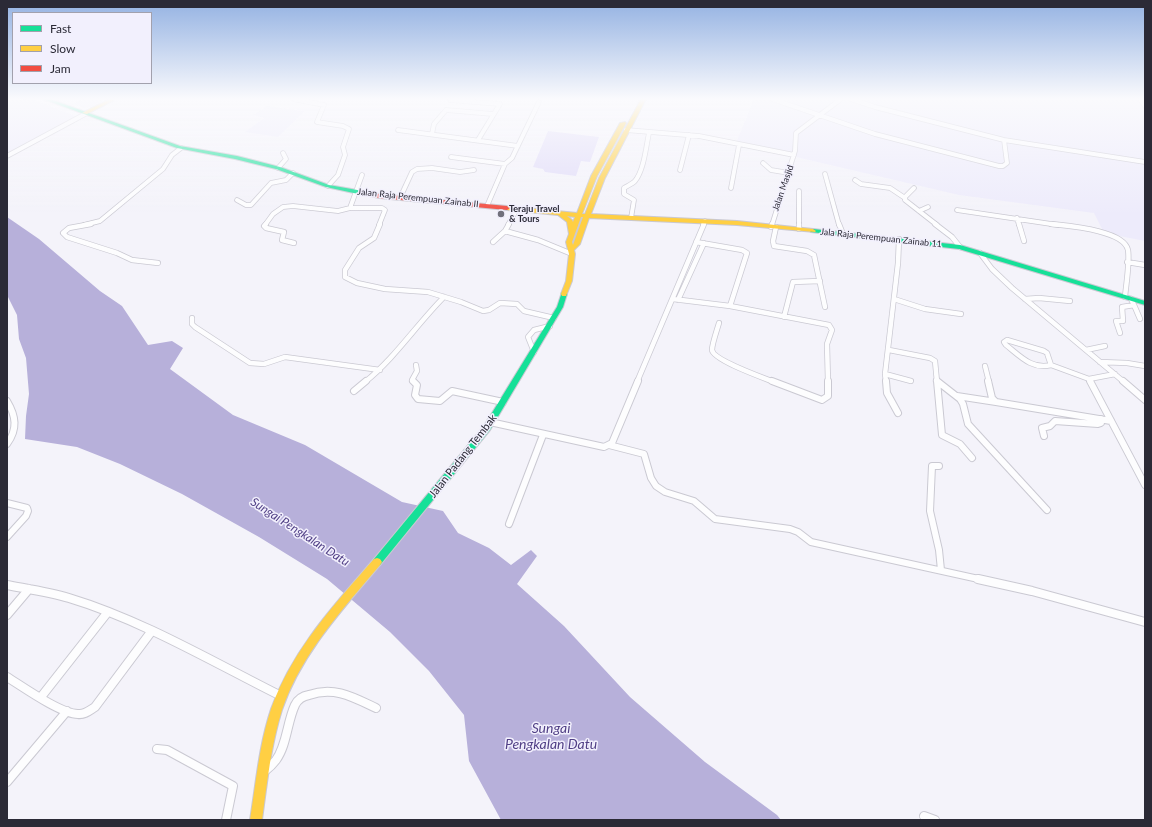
<!DOCTYPE html>
<html>
<head>
<meta charset="utf-8">
<style>
	body { margin:0 }
	#map { position:relative; width:1152px; height:827px; overflow:hidden; background:#f4f3fa; font-family:Lato,sans-serif }
	canvas { display:block }
	.frame { position:absolute; inset:0; border:8px solid #2b2a36; pointer-events:none }
	.legend { position:absolute; left:12px; top:12px; width:140px; height:72px; box-sizing:border-box; background:#f2f0fd; border:1px solid #a2a1ad; margin:0; padding:5px 7px; list-style:none; font-size:12px; color:#2b2a36 }
	.legend li { display:flex; align-items:center; gap:8px; height:20px }
	.legend b { width:20px; border:1px solid #a2a1ad }
</style>
</head>
<body>
<div id="map">
<canvas width="1152" height="827"></canvas>
<div class="frame"></div>
<ul class="legend">
<li><b style="height:5px;background:#16e098"></b>Fast</li>
<li><b style="height:5px;background:#ffcf43"></b>Slow</li>
<li><b style="height:5px;background:#f24e42"></b>Jam</li>
</ul>
</div>
<script>
const ctx = document.querySelector('canvas').getContext('2d');
ctx.lineJoin = 'round';
function fillPath(path, color) {
  ctx.fillStyle = color;
  ctx.fill(path, 'evenodd');
}
function stroke(path, color, width, dash) {
  ctx.strokeStyle = color;
  ctx.lineWidth = width;
  ctx.lineCap = dash ? 'butt' : 'round';
  ctx.setLineDash(dash || []);
  ctx.stroke(path);
}
function drawText(font, color, halo, rows, align = 'center') {
  ctx.font = font + ' Lato,sans-serif';
  ctx.lineWidth = 3;
  ctx.setLineDash([]);
  ctx.textBaseline = 'middle';
  ctx.strokeStyle = halo;
  ctx.fillStyle = color;
  for (const [text, x, y, turn = 0] of rows) {
    ctx.save();
    ctx.translate(x, y);
    ctx.rotate((+turn || 0) * Math.PI / 180);
    ctx.textAlign = isNaN(turn) ? turn : align;
    if (halo) ctx.strokeText(text, 0, 0);
    ctx.fillText(text, 0, 0);
    ctx.restore();
  }
}
fillPath(new Path2D(`
	M32,99L78,117L7,154V100Z
	M84,99H100L104,101L91,107L84,108L73,104Z
	M754,99H1145V241L1104,233L1094,213L959,195L736,143Z
	M267,106L305,111L278,137L245,132L264,118L253,115Z`), '#edebfb');
fillPath(new Path2D(`
	M548,131L599,137L590,162L581,161L576,176L545,172L543,169L533,167Z`), '#e1dcf8');
fillPath(new Path2D(`
	M7,217L39,239L100,291L122,306L148,345L172,341L183,348L170,369L233,415L305,445L402,502L443,511L458,533L489,548L511,565L531,550L537,556L517,584L564,626L630,697L705,762L777,815L781,820H501L469,761L464,715L429,671L390,632L327,579L259,537L182,494L120,464L77,447L25,439L26,416L29,394L26,358L19,339L17,315L7,295Z`), '#b7b0da');
const streetFar3 = new Path2D(`
	M293,99L324,105L317,122L343,126L349,129L343,147L345,155L338,175L328,186
	M772,99L875,134L999,166H1003L1007,163L1004,140
	M851,99L875,107L1004,140L1145,162
	M1140,99L1145,106
	M450,100L500,104L478,140
	M398,130L518,146
	M626,130L699,136L794,155
	M432,134L434,124L446,110L493,114
	M7,156L87,113
	M451,157L505,164
	M763,163L771,170L789,173
	M278,168L286,159L283,153
	M680,170L689,135
	M825,174L839,225
	M362,175L350,208H382L385,210L379,225
	M855,180L861,184L890,188L905,198
	M731,188L739,145
	M914,188L905,197V200L937,225
	M799,191V225
	M400,198L412,172L417,169L432,168L460,172L474,170
	M237,200L246,205H251L271,183L286,180L293,173
	M487,206L505,164L512,158L539,102
	M957,210L1058,225
	M919,211L928,207
	M631,218L634,200L624,194V188C627,186 632,184 635,181C644,170 646,147 649,133
	M1017,218L1019,225
	M84,225L100,221L163,169L172,155L181,148
	M265,225L273,214L283,207L293,206L338,211L350,208
	M508,225L517,209
	M703,225L705,221
	M772,225L795,151L796,133L841,99`);
const streetFar2 = new Path2D(`
	M91,224L69,228L63,233L67,237L117,253L132,260L158,263
	M266,224L264,226L266,228L284,232L282,240L294,243
	M380,224L374,238L359,248L345,270V277L357,283L385,289L428,292L461,302L483,311L489,310L500,303L517,304L524,311L554,318
	M509,224L505,231L538,240L572,254
	M799,224V229
	M839,224L843,234
	M935,224L952,237L960,247
	M1019,224L1024,241
	M1051,224C1068,226 1124,230 1128,250C1130,262 1126,285 1125,297
	M771,227L772,224
	M776,227L773,241L774,246L807,251L814,255L825,307
	M493,242L505,231
	M696,242L742,250L747,253L730,306
	M980,253L992,269L1012,288L1124,382
	M1127,262L1145,265
	M673,299L730,306L829,325L832,330L827,344L828,382
	M894,299L925,309L961,314
	M1025,299L1039,298L1070,301
	M678,300L704,243
	M1134,305L1140,319
	M784,317L793,282L820,281
	M192,318V324L195,327L250,363L264,364L285,357L380,370
	M719,323C717,330 712,344 712,350C713,360 764,378 774,382
	M1120,333L1116,321H1123L1122,307L1134,305L1131,299
	M1007,340L1044,351L1047,353L1051,365C1032,370 1020,356 1006,345L1004,342Z
	M889,350L930,358L935,361L937,382
	M1086,350L1105,346
	M534,352L528,337L534,330L550,326
	M1100,362L1127,363L1145,366
	M1051,365L1089,379
	M985,366L989,382
	M885,374L911,381
	M936,380L939,382
	M365,382C395,358 417,324 444,297
	M414,382L412,380L417,371L416,365
	M637,382L704,224
	M886,382L885,374L898,263L899,239
	M1091,382L1089,379L1115,374`);
const streetFar1 = new Path2D(`
	M413,381L417,385L415,395L418,399L440,401L452,391L503,402
	M772,381L822,400L828,396V381
	M886,381L887,393L898,413
	M937,381L942,435L960,444L972,458
	M937,381L960,399L963,404L968,424L1047,510
	M988,381L992,398L996,402L1111,421
	M1090,381L1145,485
	M1123,381L1145,400
	M354,391L366,381
	M957,396L996,402
	M7,401C16,416 18,429 7,444
	M490,422L604,447L612,443L638,381
	M1044,436L1042,428L1050,426L1055,421L1098,424L1101,423V419
	M609,445L644,454L651,478L656,486L665,492L694,501L715,519L790,529L798,532L811,542L983,580
	M939,466H932L930,511L939,550L941,570
	M7,503L27,508L28,511L26,516L7,537
	M509,524L543,435`);
const street = new Path2D(`
	M978,579L1032,591L1145,622
	M7,585C28,589 49,592 69,598C142,620 213,662 281,696
	M7,615L29,589
	M7,677C23,687 61,714 78,714C85,715 90,710 95,707L151,632
	M41,697L107,613
	M157,749L167,750L233,786L226,820
	M265,771C269,768 273,764 276,760C287,745 287,722 295,705C298,699 303,696 309,695C334,686 353,697 376,708
	M7,782L67,711
	M924,816L935,820`);
const fast = new Path2D(`
	M43,99H50L180,146L237,156L280,167L329,185L363,191L366,193L363,195L326,187L276,169L235,159L177,148Z
	M813,229L960,245L1145,301V305L959,249L811,232L810,231Z
	M562,292H566L567,294L563,307L490,430L380,565L377,566L374,565L372,562L374,559L484,426L557,307Z`);
const slow = new Path2D(`
	M110,99L114,100L87,114L82,113Z
	M641,99H646L605,178L591,214L737,221L813,229L816,231L815,232L737,225L589,218L580,244L574,250L575,254L572,281L566,296H562L561,294L566,281L569,254L566,242L569,234L567,222L558,215L507,210L504,208L507,206L577,213L591,176L620,123L625,122L626,123L597,176L582,214H585L599,178ZM567,216L575,217L573,222L572,220ZM581,217H583L573,245L572,242Z
	M377,558L380,559L382,562L380,565C343,609 301,654 282,710C271,745 267,783 262,820H250C256,783 259,745 271,709C292,650 334,605 374,559Z`);
const jam = new Path2D(`
	M363,191L379,194L507,206L510,208L507,210L379,198L361,194L360,193Z`);
stroke(streetFar3, '#cac9d2', 5.5);
stroke(streetFar2, '#cac9d2', 6);
stroke(streetFar1, '#cac9d2', 8);
stroke(street, '#cac9d2', 10);
stroke(fast, '#cac9d2', 2);
stroke(slow, '#cac9d2', 2);
stroke(jam, '#cac9d2', 2);
stroke(streetFar3, '#fdfdfe', 4);
stroke(streetFar2, '#fdfdfe', 4.5);
stroke(streetFar1, '#fdfdfe', 6);
stroke(street, '#fdfdfe', 8);
fillPath(fast, '#16e098');
fillPath(slow, '#ffcf43');
fillPath(jam, '#f24e42');
const sky = ctx.createLinearGradient(0, 0, 0, 215);
sky.addColorStop(0, '#94b2e2');
sky.addColorStop(0.46, '#fafafd');
sky.addColorStop(1, '#fafafd00');
ctx.fillStyle = sky;
ctx.fillRect(0, 0, 1152, 215);
for (const [x, y, r, color] of [
	[501,214,4,"#71707b"]
]) {
  const dot = new Path2D();
  dot.arc(x, y, r, 0, 2 * Math.PI);
  ctx.fillStyle = color;
  ctx.fill(dot);
  stroke(dot, '#f2f0fd', 1.5);
}
drawText('9px', '#2b2a36', '#f2f0fd', [
	["Jalan Masjid",783,188,-71],
	["Jalan Raja Perempuan Zainab II",418,198,6],
	["Jala Raja Perempuan Zainab 11",881,238,6]
]);
drawText('bold 9px', '#2b2a36', '#f2f0fd', [
	["Teraju Travel",509,209],
	["& Tours",509,219]
], 'left');
drawText('11px', '#2b2a36', '#f2f0fd', [
	["Jalan Padang Tembak",463,456,-52]
]);
drawText('italic 12px', '#503f85', '#f2f0fd', [
	["Sungai Pengkalan Datu",300,532,33]
]);
drawText('italic 14px', '#503f85', '#f2f0fd', [
	["Sungai",551,728],
	["Pengkalan Datu",551,744]
]);
</script>
</body>
</html>
